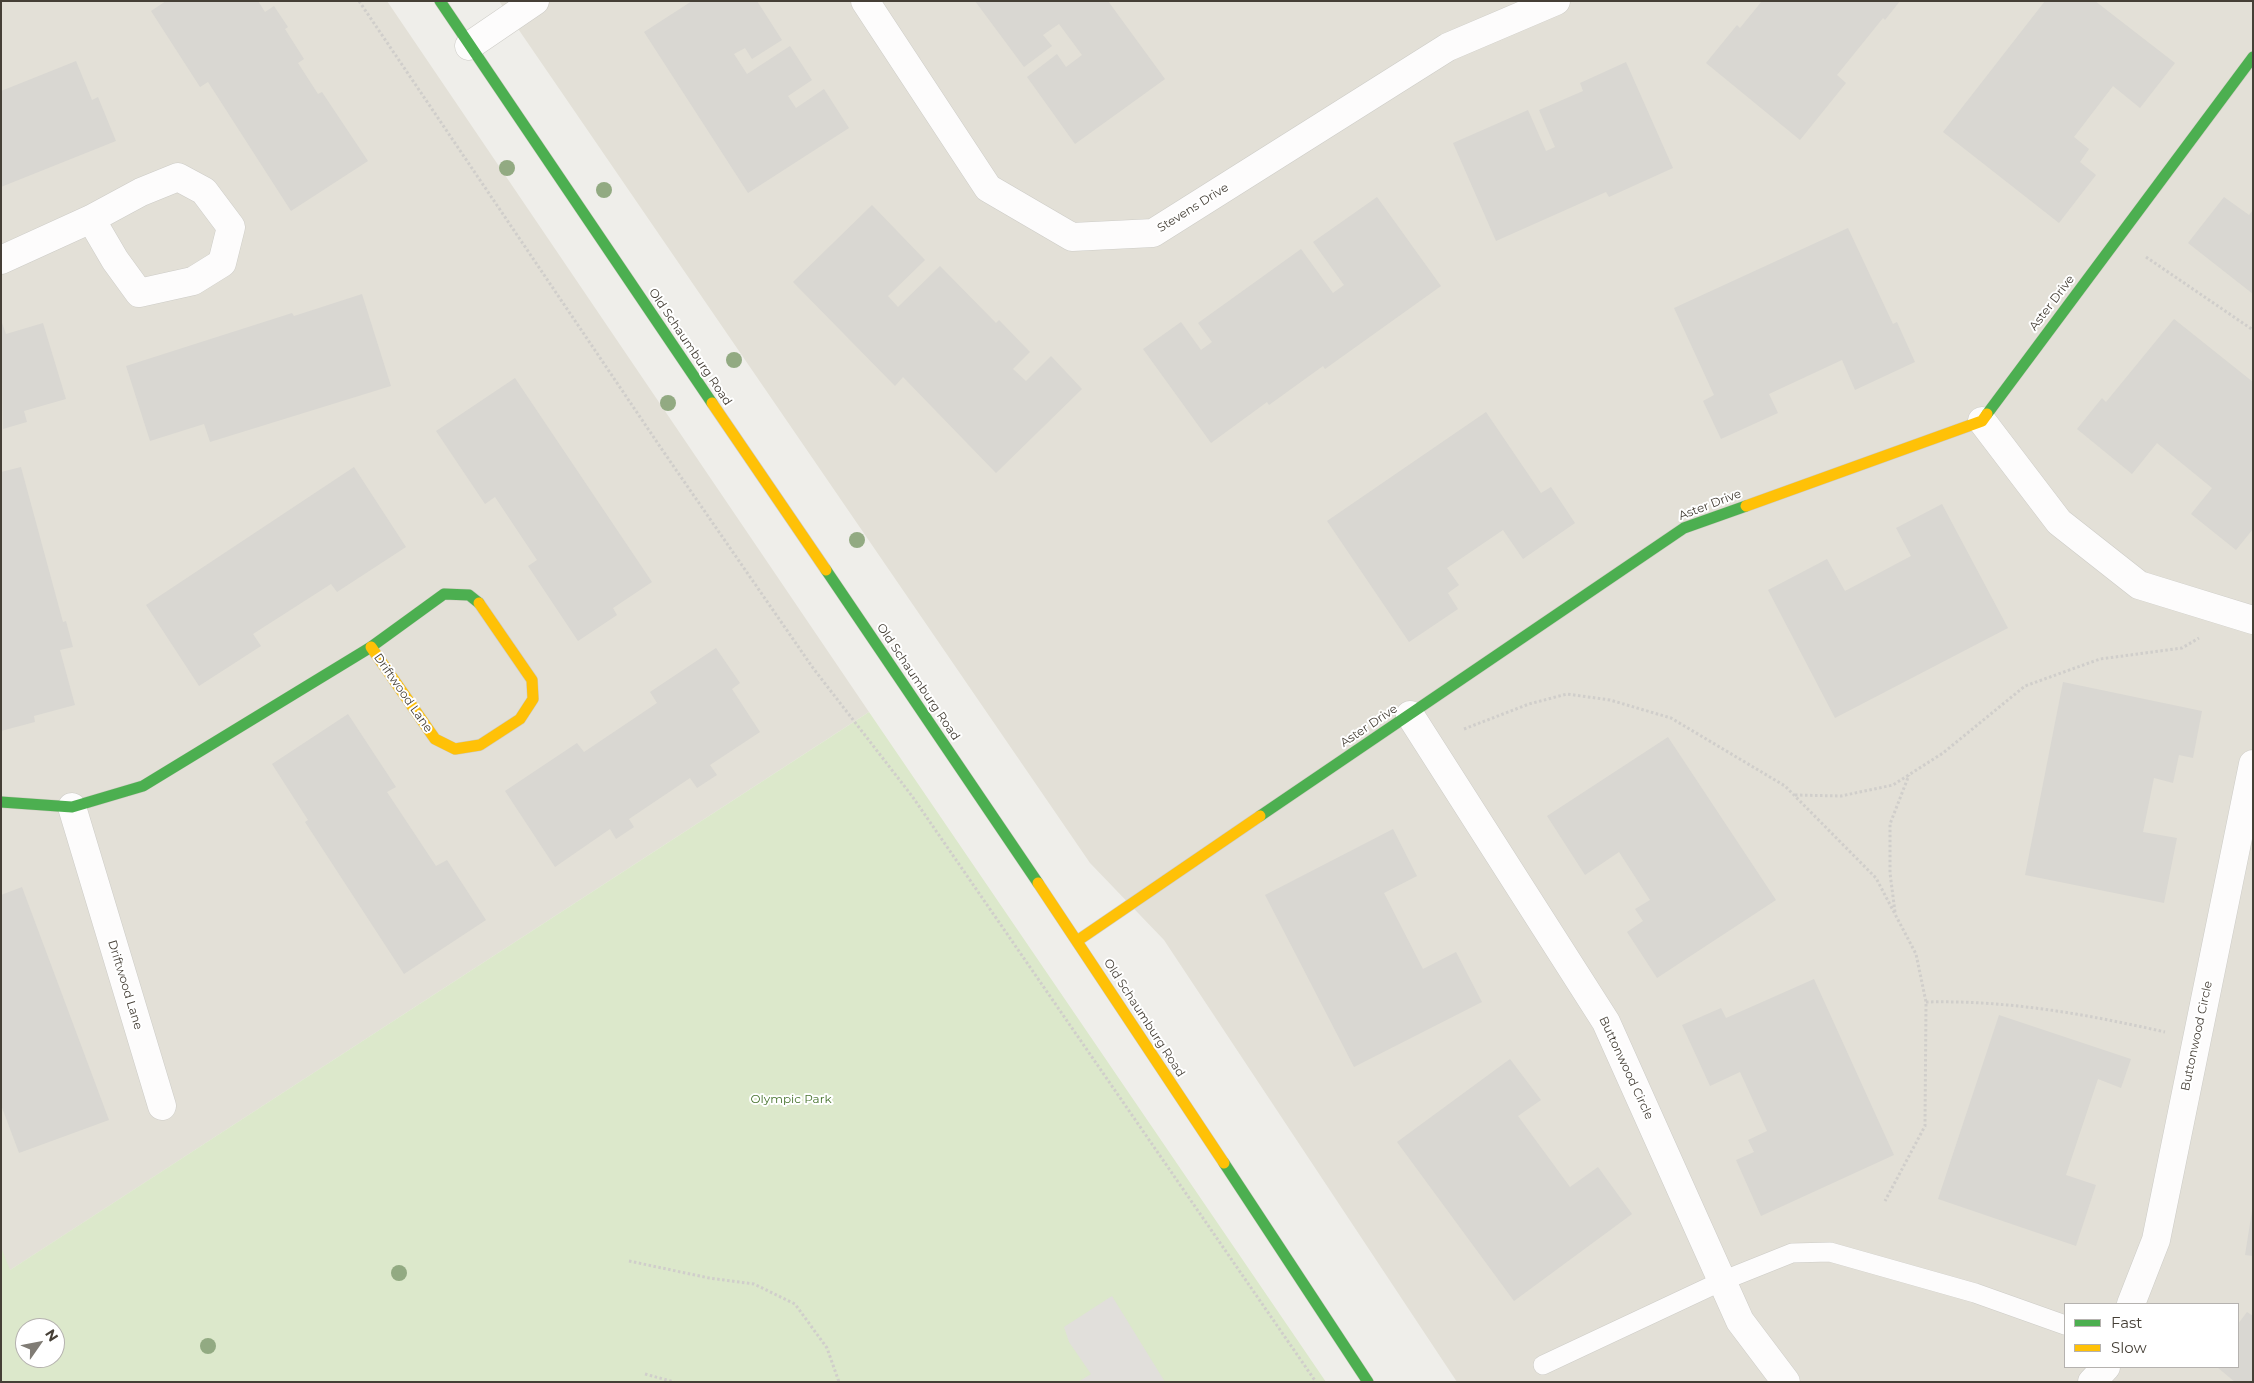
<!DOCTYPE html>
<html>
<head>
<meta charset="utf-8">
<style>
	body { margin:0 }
	#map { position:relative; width:2254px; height:1383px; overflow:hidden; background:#efeeea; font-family:Montserrat,sans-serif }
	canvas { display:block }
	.frame { position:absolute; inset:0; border:2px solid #453f36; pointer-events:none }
	.legend { position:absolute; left:2064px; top:1303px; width:175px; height:65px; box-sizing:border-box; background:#fff; border:1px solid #b5b2af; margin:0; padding:6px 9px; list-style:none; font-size:15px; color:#453f36 }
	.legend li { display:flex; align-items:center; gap:10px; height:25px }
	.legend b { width:25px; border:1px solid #b5b2af }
	.north { position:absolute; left:15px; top:1318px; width:50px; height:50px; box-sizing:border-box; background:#fff; border:1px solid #b5b2af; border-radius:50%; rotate:57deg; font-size:14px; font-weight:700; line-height:20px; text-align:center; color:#453f36 }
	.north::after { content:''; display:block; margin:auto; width:18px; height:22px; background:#807c75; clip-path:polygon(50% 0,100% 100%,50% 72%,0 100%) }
</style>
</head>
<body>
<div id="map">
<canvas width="2254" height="1383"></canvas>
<div class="frame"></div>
<ul class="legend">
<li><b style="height:6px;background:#4caf50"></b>Fast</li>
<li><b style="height:6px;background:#ffc107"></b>Slow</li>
</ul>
<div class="north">N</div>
</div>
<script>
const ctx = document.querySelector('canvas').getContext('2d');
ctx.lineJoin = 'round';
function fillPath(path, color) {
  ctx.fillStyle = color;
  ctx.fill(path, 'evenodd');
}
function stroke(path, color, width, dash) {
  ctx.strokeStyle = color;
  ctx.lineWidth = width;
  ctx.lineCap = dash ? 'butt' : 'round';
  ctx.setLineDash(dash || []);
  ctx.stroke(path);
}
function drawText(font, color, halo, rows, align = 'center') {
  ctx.font = font + ' Montserrat,sans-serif';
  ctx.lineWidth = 4;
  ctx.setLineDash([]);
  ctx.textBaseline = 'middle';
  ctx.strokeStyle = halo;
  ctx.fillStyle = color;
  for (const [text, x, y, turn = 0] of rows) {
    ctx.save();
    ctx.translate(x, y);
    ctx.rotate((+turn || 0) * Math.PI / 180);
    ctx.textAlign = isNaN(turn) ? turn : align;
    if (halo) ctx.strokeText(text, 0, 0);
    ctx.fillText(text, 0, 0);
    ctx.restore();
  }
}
fillPath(new Path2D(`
	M1,1H387L869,712L1,1276Z
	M499,1H2253V1382H1457L1164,940L1090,863ZM2065,1304H2238V1367H2065Z`), '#e3e0d7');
fillPath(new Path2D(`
	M869,712L1326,1382H1V1247L10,1270ZM25,1328H55V1358H25Z`), '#dce8cb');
fillPath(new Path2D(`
	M1112,1296L1165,1382H1078L1091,1374L1069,1342L1064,1327Z`), '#e1dfdb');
fillPath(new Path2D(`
	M166,1H258L265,12L274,6L288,27L285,29L304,59L298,63L318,94L322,92L368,161L291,211L208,82L200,87L151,11Z
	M692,1H757L782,40L752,59L745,48L734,54L747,74L790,46L812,80L788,96L796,108L824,89L849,128L748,193L644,32Z
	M975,1H1108L1165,79L1075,144L1027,77L1057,54L1066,67L1082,55L1059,24L1043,35L1052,46L1024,67Z
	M1762,1H1900L1885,20L1883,18L1837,75L1846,83L1800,140L1706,63L1737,25L1740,28Z
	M2045,1H2095L2175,63L2140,108L2113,86L2074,137L2089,149L2080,162L2096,175L2059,223L1943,132Z
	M76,61L92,100L98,97L116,141L1,187V91Z
	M1626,62L1673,168L1609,197L1606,192L1496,241L1453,143L1528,110L1546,151L1555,147L1539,110L1583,91L1580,83Z
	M1377,197L1441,286L1325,369L1323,366L1269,405L1267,402L1211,443L1143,349L1181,322L1201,350L1212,342L1198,323L1301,249L1333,293L1344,285L1313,242Z
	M2224,197L2249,215L2253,210V294L2188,243Z
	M872,205L925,260L888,296L898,307L940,266L996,323L999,320L1030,352L1013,369L1026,381L1051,356L1082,389L996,473L903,377L895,386L793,282Z
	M1848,228L1893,324L1897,322L1915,362L1855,390L1842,360L1769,394L1778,413L1721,439L1703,401L1714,395L1674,308Z
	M362,294L391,386L210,442L204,424L150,441L126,366L292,313L294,316Z
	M2174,319L2253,382V529L2236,550L2191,514L2212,488L2157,443L2132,474L2077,429L2102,398L2106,402Z
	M1,320L6,334L43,323L66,399L24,411L27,422L3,429Z
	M515,378L652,582L613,608L617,615L578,641L528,566L537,560L495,497L485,504L436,431Z
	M1486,412L1541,493L1551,487L1575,523L1523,559L1503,530L1447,568L1459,585L1448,593L1458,609L1409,642L1327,521Z
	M21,467L63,622L66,621L73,647L60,650L75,705L34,716L35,722L1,731V472Z
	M354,467L406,547L337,592L331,584L253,634L261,646L199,686L146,605Z
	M1942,504L2008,628L1835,718L1768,590L1827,559L1845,591L1911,556L1896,528Z
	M716,648L740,683L732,689L760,732L710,765L717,775L697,788L690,778L629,819L634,827L616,839L610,829L555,867L505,791L577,743L584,752L657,703L650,692Z
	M2063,682L2202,711L2193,758L2179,755L2173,783L2154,778L2143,832L2177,838L2164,903L2025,875Z
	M348,714L396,787L387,792L436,866L447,860L486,920L404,974L305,822L308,820L272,764Z
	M1668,737L1776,900L1657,978L1627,932L1643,921L1635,909L1650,900L1619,852L1585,875L1547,816Z
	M1393,829L1417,876L1384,893L1423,969L1456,952L1482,1002L1354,1067L1265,895Z
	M22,887L109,1120L19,1153L1,1105V895Z
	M1814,979L1894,1155L1761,1216L1736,1160L1754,1152L1748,1140L1767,1131L1740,1072L1710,1086L1682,1025L1721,1008L1726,1018Z
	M1999,1015L2131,1059L2121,1088L2098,1079L2066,1175L2096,1185L2076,1246L1938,1199Z
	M1510,1059L1541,1100L1518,1116L1570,1187L1598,1167L1632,1214L1514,1301L1397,1142Z
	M2252,1211H2253V1256L2245,1255Z
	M2247,1312L2253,1316V1382H2235L2217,1367H2238V1324Z`), '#d9d7d2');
const lane = new Path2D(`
	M1543,1365L1722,1281L1792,1253L1830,1252L1975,1293L2065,1325`);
const street = new Path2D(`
	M865,1L988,188L1072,237L1153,233L1448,47L1556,1
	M469,46L535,1
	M1,260L91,219L141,192L178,177L204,191L231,227L222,263L193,281L139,293L115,260L91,219
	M1982,421L2059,522L2139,585L2253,620
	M1410,715L1606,1022L1740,1321L1786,1382
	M72,807L162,1106
	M2131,1304L2156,1240L2253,764
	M2092,1382L2106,1367`);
const fast = new Path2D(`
	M440,1L712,403
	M1987,414L2253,57
	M826,570L1038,883
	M1,802L72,807L143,786L371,647L444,594L469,595L479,603
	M1260,816L1684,528L1746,506
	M1224,1163L1368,1382`);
const slow = new Path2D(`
	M712,403L826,570
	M1746,506L1982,421L1987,414
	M371,647L435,739L455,749L480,745L520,719L533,699L532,680L479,603
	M1038,883L1224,1163
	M1077,941L1260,816`);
stroke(lane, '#cdccc7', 20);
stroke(street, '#cdccc7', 29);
stroke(fast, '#cecbc1', 12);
stroke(slow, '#cecbc1', 12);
stroke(new Path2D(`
	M359,1L663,451L813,668L912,796L1316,1382
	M2146,257L2253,330
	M1464,729L1529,704L1567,694L1610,700L1671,718L1785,786L1876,878L1916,954L1926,1002L1925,1126L1885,1201
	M1795,795L1841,796L1893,785L1943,753L2025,686L2100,659L2182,648L2199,638
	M1895,912L1890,873V824L1909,775
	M1926,1002C2007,1000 2086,1014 2165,1032
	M629,1261L709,1278L754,1284L795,1304L827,1348L839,1382
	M645,1374L674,1382`), '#d0cecb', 3, [2.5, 2.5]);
stroke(lane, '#fdfcfc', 19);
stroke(street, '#fdfcfc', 28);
stroke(fast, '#4caf50', 11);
stroke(slow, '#ffc107', 11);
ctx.fillStyle = '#92aa82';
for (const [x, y] of [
	[507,168],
	[604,190],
	[734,360],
	[668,403],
	[857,540],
	[399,1273],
	[208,1346]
]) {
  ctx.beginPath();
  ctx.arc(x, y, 8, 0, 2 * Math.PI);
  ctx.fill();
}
drawText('12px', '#453f36', '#fff', [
	["Stevens Drive",1193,208,-32],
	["Aster Drive",2052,303,-53],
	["Old Schaumburg Road",690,347,56],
	["Aster Drive",1710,505,-21],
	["Old Schaumburg Road",918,682,56],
	["Driftwood Lane",403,693,55],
	["Aster Drive",1369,726,-34],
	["Driftwood Lane",125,985,73],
	["Old Schaumburg Road",1144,1018,57],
	["Buttonwood Circle",2197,1036,-78],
	["Buttonwood Circle",1626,1068,65]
]);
drawText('12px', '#46732d', '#fff', [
	["Olympic Park",791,1099]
]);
</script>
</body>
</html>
